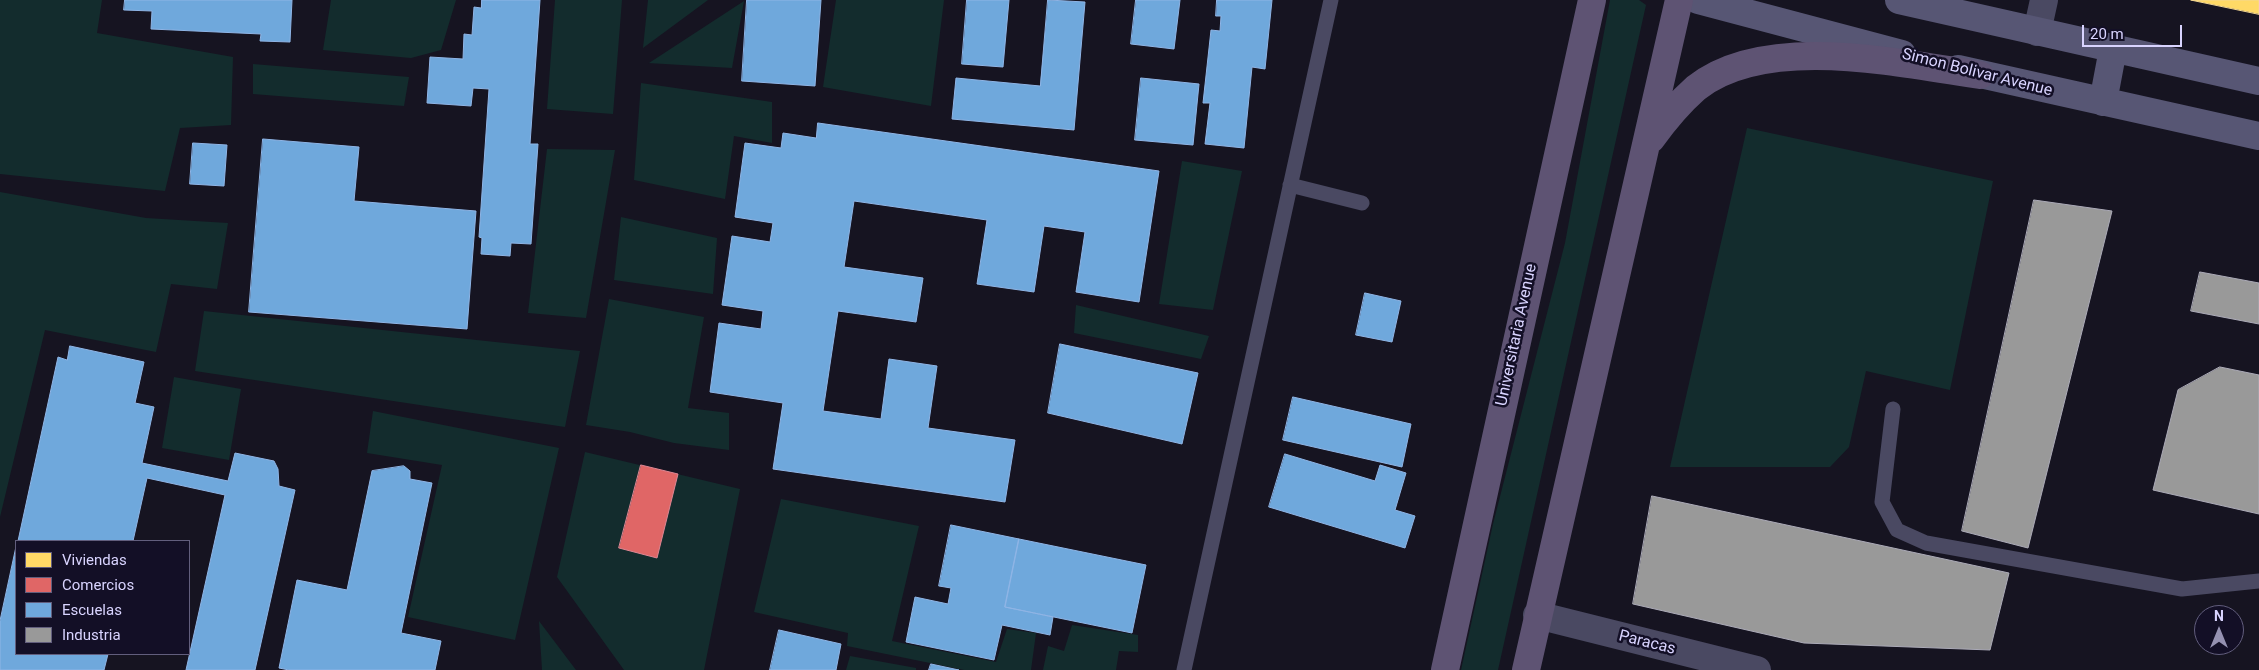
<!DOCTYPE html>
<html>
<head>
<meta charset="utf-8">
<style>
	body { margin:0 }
	#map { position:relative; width:2259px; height:670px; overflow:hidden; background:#161421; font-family:Roboto,sans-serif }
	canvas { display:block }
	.legend { position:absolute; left:15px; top:540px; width:175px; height:115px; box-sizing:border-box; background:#130f26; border:1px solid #625e7d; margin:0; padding:6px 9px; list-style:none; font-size:15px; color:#d9d4ff }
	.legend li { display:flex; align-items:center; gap:10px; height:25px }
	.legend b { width:25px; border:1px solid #625e7d }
	.north { position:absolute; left:2194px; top:605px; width:50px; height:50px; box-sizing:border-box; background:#130f26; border:1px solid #625e7d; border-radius:50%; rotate:0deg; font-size:14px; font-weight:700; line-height:20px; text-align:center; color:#d9d4ff }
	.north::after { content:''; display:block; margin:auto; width:18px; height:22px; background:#9591b1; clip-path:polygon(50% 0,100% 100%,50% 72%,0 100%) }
	.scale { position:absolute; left:2082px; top:25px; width:100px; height:22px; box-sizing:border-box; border:2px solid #d9d4ff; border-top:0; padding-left:6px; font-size:15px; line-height:18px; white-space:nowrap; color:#d9d4ff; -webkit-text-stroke:4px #130f26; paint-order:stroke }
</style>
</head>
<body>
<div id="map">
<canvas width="2259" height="670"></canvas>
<ul class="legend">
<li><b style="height:14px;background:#ffd966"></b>Viviendas</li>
<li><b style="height:14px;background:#e06666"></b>Comercios</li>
<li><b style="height:14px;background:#6fa8dc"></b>Escuelas</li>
<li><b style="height:14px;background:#999"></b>Industria</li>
</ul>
<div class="north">N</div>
<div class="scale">20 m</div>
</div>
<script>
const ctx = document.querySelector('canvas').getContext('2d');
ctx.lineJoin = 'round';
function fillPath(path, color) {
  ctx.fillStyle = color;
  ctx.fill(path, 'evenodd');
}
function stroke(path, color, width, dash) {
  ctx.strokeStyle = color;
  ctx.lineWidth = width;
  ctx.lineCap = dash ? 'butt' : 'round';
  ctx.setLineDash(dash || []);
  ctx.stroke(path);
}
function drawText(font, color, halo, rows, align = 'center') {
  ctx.font = font + ' Roboto,sans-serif';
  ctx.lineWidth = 5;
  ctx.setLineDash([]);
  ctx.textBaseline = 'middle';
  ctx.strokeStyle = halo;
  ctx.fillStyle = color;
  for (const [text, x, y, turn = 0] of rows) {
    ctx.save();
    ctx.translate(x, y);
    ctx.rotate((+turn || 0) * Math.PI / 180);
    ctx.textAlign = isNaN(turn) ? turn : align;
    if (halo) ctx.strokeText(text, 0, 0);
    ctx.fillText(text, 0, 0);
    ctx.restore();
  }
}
fillPath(new Path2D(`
	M0,0H102L97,33L233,57L231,125L180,128L165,191L0,174Z
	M331,0H456L441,50L411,58L323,50Z
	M555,0H622L613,114L547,109Z
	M648,0H708L643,48Z
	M836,0H944L931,106L823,87Z
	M1610,0H1639L1646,5L1498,670H1461L1493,524L1565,243Z
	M744,1L732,68L648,63H649Z
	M253,64L409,77L404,106L253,94Z
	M641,83L772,102V143L734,136L725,199L634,180Z
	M1747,128L1993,181L1950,390L1866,371L1849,447L1830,467H1670Z
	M547,149L615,150L586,318L528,313Z
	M1182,161L1242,171L1213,310L1159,304Z
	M0,192L146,218L228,223L217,289L171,284L156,352L45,330L0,517Z
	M621,217L717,238L713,294L614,280Z
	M609,299L704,317L688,408L729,413V450L674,443L630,432L586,425Z
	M1076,305L1209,336L1201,359L1074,333Z
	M204,311L580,351L565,427L195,371Z
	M174,377L241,389L229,460L162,448Z
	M373,411L559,448L515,640L408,617L442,465L367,453Z
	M585,452L740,489L704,670H624L557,577Z
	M781,499L919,526L892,641L996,662L1007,629L1036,633L1031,670H964L847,646L848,633L754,612Z
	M539,621L576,670H542Z
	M1072,625L1138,635V652L1119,651L1116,670H1043L1048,646L1064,651Z
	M850,656L916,668V670H846Z`), '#132c2d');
const homes = new Path2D(`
	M2191,0H2259V14Z`);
fillPath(homes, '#ffd966');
stroke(homes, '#f4d894', 1);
const shops = new Path2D(`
	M641,465L678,474L657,558L619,548Z`);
fillPath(shops, '#e06666');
stroke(shops, '#de8794', 1);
const schools = new Path2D(`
	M125,0H292L290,42L260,41L261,34L151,29L152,11L124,10Z
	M482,0H540L530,144H538L531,244L511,243L510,256L481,254L482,238L479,237L489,89L473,88L471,106L427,103L430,57L463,59L464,34L472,35L474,7L481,8Z
	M747,0H821L815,86L742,81Z
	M967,0H1009L1003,67L962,64Z
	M1048,0L1085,2L1074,130L952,119L956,78L1040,86Z
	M1136,0H1180L1174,49L1131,44Z
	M1217,0H1272L1265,69L1252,67L1244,148L1205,144L1210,103H1203L1211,30L1220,31L1221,16H1216Z
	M1141,78L1199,84L1193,145L1135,140Z
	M818,123L1159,171L1139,302L1076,292L1085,232L1044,226L1034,292L977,284L987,220L854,201L844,267L923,278L916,322L838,311L823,411L881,419L889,359L937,366L928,428L1015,440L1005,502L773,469L783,403L710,392L719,323L761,329L763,311L722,305L732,236L770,242L773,223L735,217L745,143L781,148L783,133L816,138Z
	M263,139L359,147L354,201L476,211L467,329L249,312Z
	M193,143L227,145L224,186L190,184Z
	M1365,293L1401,301L1392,342L1356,335Z
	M1060,344L1198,373L1182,444L1048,413Z
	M70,346L144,362L135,403L154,407L142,463L228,481L235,453L274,461L278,469L279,486L295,490L255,670H186L225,495L147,478L133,541H18L58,357L67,360Z
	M1293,397L1411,424L1402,467L1283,440Z
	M1285,454L1375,481L1380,465L1406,473L1395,510L1415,516L1405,548L1269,507Z
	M404,466L410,471V479L432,483L401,633L441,641L435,670H289L279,668L297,580L347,590L372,471Z
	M951,525L1019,539L1005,607L1053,617L1050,635L1002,625L994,660L906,642L915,597L948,604L951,588L939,586Z
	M1019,539L1146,565L1132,633L1005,607Z
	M16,547V654H108L104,670H0V621Z
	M779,630L841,644L836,670H770Z
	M931,664L959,670H929Z`);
fillPath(schools, '#6fa8dc');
stroke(schools, '#8fb5e6', 1);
const industry = new Path2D(`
	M2034,200L2112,211L2028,548L1962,531Z
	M2200,272L2259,283V324L2191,311Z
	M2220,367L2259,375V514L2153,490L2178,390Z
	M1652,496L2009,573L1990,650L1804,643L1633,604Z`);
fillPath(industry, '#999');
stroke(industry, '#acabb8', 1);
stroke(new Path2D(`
	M1290,185L1362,203
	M1893,409L1882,502L1897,530L1926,543L2182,589L2259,581
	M1184,670L1331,0`), '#4a4962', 15);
stroke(new Path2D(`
	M2037,32L2044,0
	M1537,615L1757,670`), '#4a4962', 28);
stroke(new Path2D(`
	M1698,0L1902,54
	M1899,0L2259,81
	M1958,69L2259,136
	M2103,102L2113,49`), '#575674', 28);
stroke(new Path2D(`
	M1651,139C1664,121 1679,103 1696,88C1765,33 1899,63 1980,75
	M1445,670L1592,0
	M1526,670L1679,0`), '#5e5373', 28);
drawText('16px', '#d9d4ff', '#130f26', [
	["Simon Bolivar Avenue",1977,73,14],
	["Universitaria Avenue",1517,335,-78],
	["Paracas",1647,643,14]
]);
</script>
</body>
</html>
